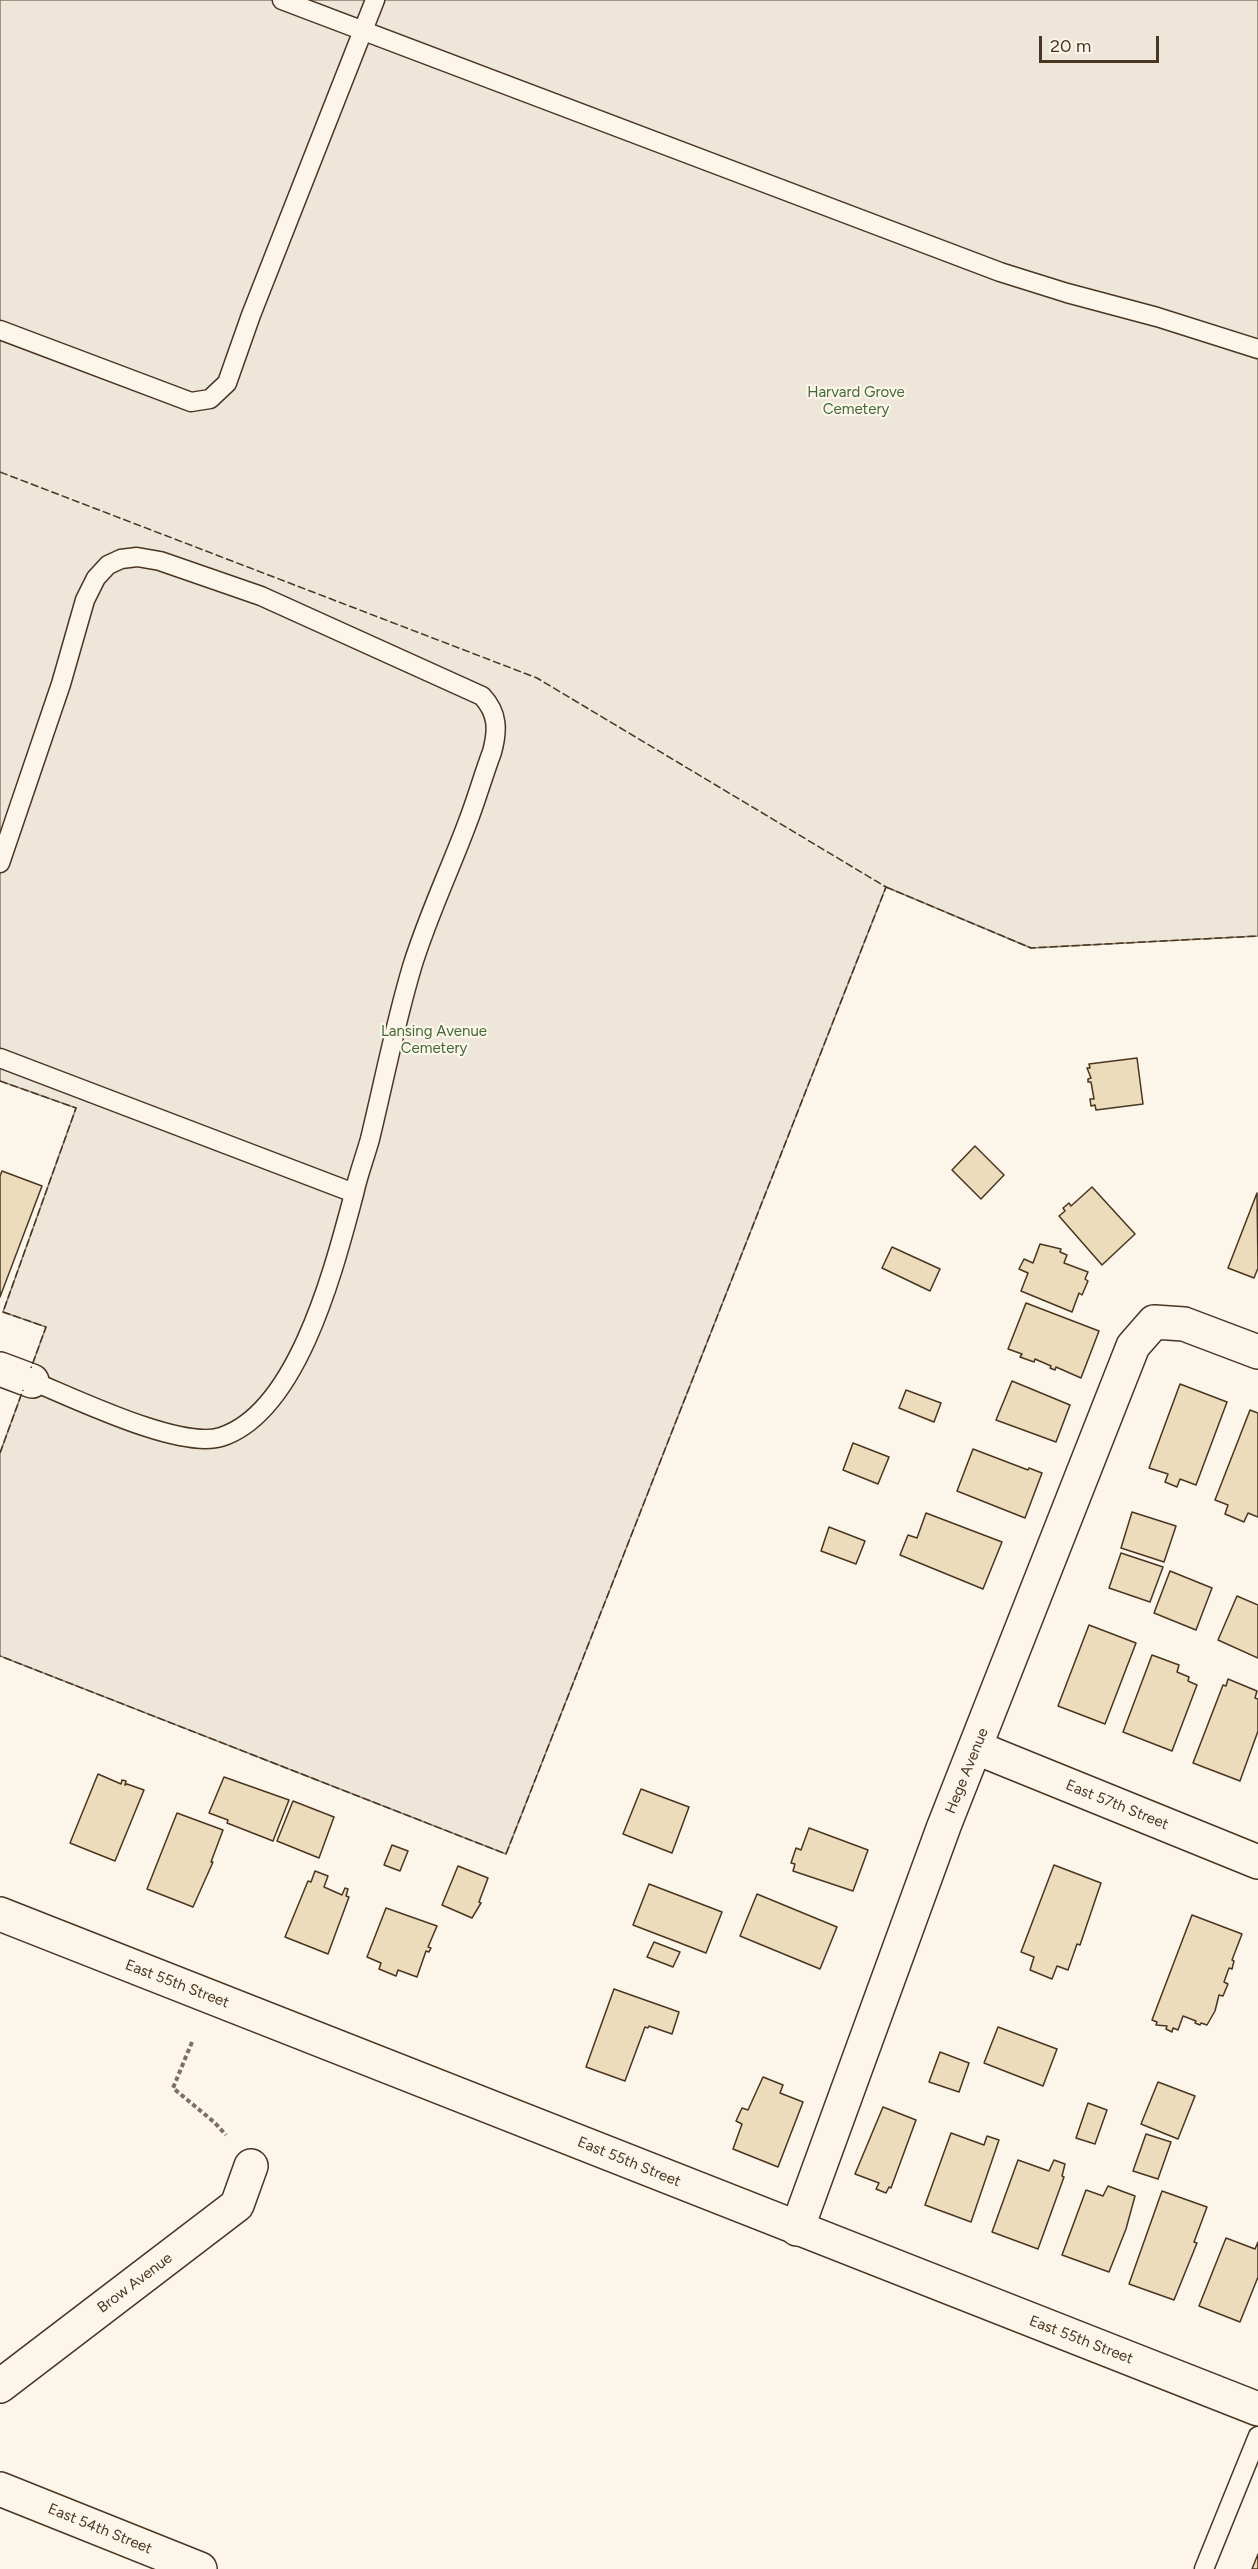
<!DOCTYPE html>
<html>
<head>
<meta charset="utf-8">
<style>
	body { margin:0 }
	#map { position:relative; width:1258px; height:2569px; overflow:hidden; background:#fbf6e9; font-family:Figtree,sans-serif }
	canvas { display:block }
	.scale { position:absolute; left:1039px; top:36px; width:120px; height:27px; box-sizing:border-box; border:3px solid #4a3520; border-top:0; padding-left:8px; font-size:18px; line-height:21px; white-space:nowrap; color:#4a3520; -webkit-text-stroke:4px #fbf6e9; paint-order:stroke }
</style>
</head>
<body>
<div id="map">
<canvas width="1258" height="2569"></canvas>
<div class="scale">20 m</div>
</div>
<script>
const ctx = document.querySelector('canvas').getContext('2d');
ctx.lineJoin = 'round';
function fillPath(path, color) {
  ctx.fillStyle = color;
  ctx.fill(path, 'evenodd');
}
function stroke(path, color, width, dash) {
  ctx.strokeStyle = color;
  ctx.lineWidth = width;
  ctx.lineCap = dash ? 'butt' : 'round';
  ctx.setLineDash(dash || []);
  ctx.stroke(path);
}
function drawText(font, color, halo, rows, align = 'center') {
  ctx.font = font + ' Figtree,sans-serif';
  ctx.lineWidth = 4.5;
  ctx.setLineDash([]);
  ctx.textBaseline = 'middle';
  ctx.strokeStyle = halo;
  ctx.fillStyle = color;
  for (const [text, x, y, turn = 0] of rows) {
    ctx.save();
    ctx.translate(x, y);
    ctx.rotate((+turn || 0) * Math.PI / 180);
    ctx.textAlign = isNaN(turn) ? turn : align;
    if (halo) ctx.strokeText(text, 0, 0);
    ctx.fillText(text, 0, 0);
    ctx.restore();
  }
}
const green = new Path2D(`
	M0,0H1258V936L1031,948L886,887L506,1854L0,1656V1453L46,1327L3,1312L76,1108L0,1081Z`);
fillPath(green, '#ede6d9');
stroke(green, '#887966', 1.5);
const building = new Path2D(`
	M1137,1058L1143,1104L1096,1110L1095,1105L1091,1106L1090,1099H1094L1091,1082H1088V1079L1091,1078L1087,1068H1090L1089,1064Z
	M975,1146L1004,1175L981,1199L952,1170Z
	M2,1171L42,1186L0,1297V1176Z
	M1092,1187L1135,1234L1102,1265L1059,1216L1065,1211L1063,1208L1069,1203L1071,1206Z
	M1257,1193L1258,1268L1254,1278L1228,1268Z
	M1040,1244L1061,1249L1060,1252L1067,1255L1064,1263L1088,1272L1085,1279L1088,1281L1082,1295L1079,1293L1072,1312L1021,1291L1028,1273L1019,1269L1024,1259L1033,1263Z
	M892,1247L940,1269L930,1291L882,1268Z
	M1026,1303L1099,1331L1081,1378L1056,1367L1055,1370L1050,1368L1051,1366L1035,1359L1034,1362L1020,1357L1022,1354L1008,1349Z
	M1012,1381L1070,1405L1056,1442L996,1420Z
	M1180,1384L1227,1402L1196,1485L1180,1479L1177,1487L1165,1482L1168,1474L1149,1468Z
	M906,1390L941,1403L934,1422L899,1408Z
	M1250,1410L1258,1413V1517L1248,1513L1244,1522L1225,1514L1228,1505L1215,1500Z
	M853,1443L889,1457L878,1484L843,1470Z
	M973,1449L1028,1470L1029,1468L1042,1473L1025,1518L957,1491Z
	M1132,1512L1176,1526L1164,1562L1121,1548Z
	M926,1513L1002,1542L983,1589L900,1555L908,1535L917,1538Z
	M829,1527L865,1541L856,1564L821,1551Z
	M1121,1553L1163,1567L1150,1602L1109,1588Z
	M1170,1571L1212,1588L1196,1630L1154,1613Z
	M1237,1596L1258,1605V1658L1218,1640Z
	M1089,1625L1136,1643L1105,1724L1058,1706Z
	M1152,1655L1179,1665L1177,1672L1189,1677L1188,1681L1197,1685L1172,1751L1123,1732Z
	M1228,1679L1257,1691L1255,1698L1258,1699V1731L1240,1781L1193,1763L1223,1685L1226,1686Z
	M98,1774L121,1784L122,1780L126,1781L125,1785L127,1784L144,1790L115,1861L70,1843Z
	M224,1777L289,1800L273,1841L227,1823L228,1820L209,1813Z
	M641,1789L689,1807L672,1853L623,1834Z
	M293,1801L334,1817L319,1858L277,1841Z
	M177,1813L223,1830L211,1862H213L193,1907L147,1889Z
	M809,1828L868,1850L853,1891L793,1871L795,1864L791,1863L796,1848L801,1850Z
	M392,1845L408,1851L400,1871L384,1865Z
	M1054,1865L1101,1883L1080,1945L1077,1944L1068,1970L1057,1966L1052,1979L1030,1970L1034,1957L1021,1952Z
	M458,1866L488,1878L479,1902L481,1903L472,1918L442,1905Z
	M315,1871L328,1876L324,1887L342,1895L345,1888L348,1889L346,1896L349,1897L328,1954L285,1937L308,1881L311,1882Z
	M649,1884L722,1912L706,1953L633,1925Z
	M757,1894L837,1927L820,1969L740,1936Z
	M386,1908L437,1926L428,1947L431,1948L429,1952L426,1951L417,1977L398,1970L396,1976L379,1969L381,1963L367,1957Z
	M1192,1915L1242,1934L1232,1960L1234,1961L1232,1969L1229,1968L1224,1982L1228,1984L1223,1996L1219,1995L1215,2011L1207,2025L1201,2023L1200,2025L1195,2023L1196,2021L1183,2016L1178,2030L1173,2028L1172,2032L1166,2029L1167,2026L1156,2025L1157,2022L1152,2020Z
	M654,1942L680,1952L673,1967L647,1957Z
	M614,1989L679,2012L672,2034L649,2026L648,2028L645,2027L625,2081L586,2067Z
	M998,2027L1057,2049L1043,2086L984,2063Z
	M940,2052L969,2063L959,2092L929,2082Z
	M763,2077L783,2085L780,2093L803,2102L778,2167L733,2149L742,2124L736,2121L742,2108L748,2110Z
	M1158,2082L1195,2096L1178,2139L1141,2124Z
	M1088,2103L1107,2110L1095,2144L1076,2138Z
	M883,2107L916,2120L891,2188L889,2187L886,2193L876,2189L879,2183L855,2174Z
	M951,2133L984,2145L987,2136L999,2140L971,2222L925,2205Z
	M1146,2134L1171,2142L1158,2179L1133,2171Z
	M1018,2160L1049,2171L1054,2160L1065,2164L1062,2176L1064,2177L1038,2249L992,2232Z
	M1108,2186L1135,2196L1126,2229L1109,2272L1062,2255L1086,2190L1103,2196Z
	M1162,2191L1207,2207L1194,2242L1197,2243L1174,2300L1129,2284Z
	M1226,2238L1255,2249L1258,2242V2277L1240,2322L1199,2306Z
	M1258,2554V2569H1252Z`);
fillPath(building, '#ecdcbc');
stroke(building, '#4a3520', 1.5);
const service = new Path2D(`
	M282,0L1000,272L1067,293L1157,317L1258,349
	M0,330L191,402L210,399L227,383L251,315L375,0
	M0,863L61,684L85,600L96,578L108,565L121,559L137,557L160,561L261,596L482,696C498,713 498,730 492,752C483,776 476,801 467,824C449,872 427,918 412,967C395,1024 384,1081 370,1139C365,1157 358,1175 354,1194C335,1264 299,1412 221,1437C180,1450 74,1398 32,1381
	M0,1058L354,1193
	M1204,2569L1258,2436`);
const minor = new Path2D(`
	M0,1369L32,1381
	M977,1748L1258,1862
	M797,2229L944,1826L1133,1346L1154,1322L1184,1324L1258,1352
	M0,2386L237,2205L251,2166
	M0,2489L200,2569`);
const tertiary = new Path2D(`
	M0,1914L1258,2409`);
stroke(service, '#4a3520', 21);
stroke(minor, '#4a3520', 36);
stroke(tertiary, '#4a3520', 36);
stroke(new Path2D(`
	M192,2042L173,2088L214,2122L226,2135`), '#7f6f5c', 4, [4.5, 3]);
stroke(service, '#fbf6e9', 18);
stroke(minor, '#fbf6e9', 33);
stroke(tertiary, '#fbf6e9', 33);
stroke(new Path2D(`
	M0,472L537,678L886,887L506,1854L0,1656
	M886,887L1031,948L1258,936
	M0,1081L76,1108L3,1312L46,1327L31,1368
	M0,1453L23,1390`), '#4a3520', 1.5, [8, 3]);
drawText('15px', '#436837', '#fbf6e9', [
	["Harvard Grove",856,393],
	["Cemetery",856,410],
	["Lansing Avenue",434,1032],
	["Cemetery",434,1049]
]);
drawText('15px', '#4a3520', '#fbf6e9', [
	["Hege Avenue",967,1771,-68],
	["East 57th Street",1117,1805,22],
	["East 55th Street",177,1984,21],
	["East 55th Street",629,2162,22],
	["Brow Avenue",135,2283,-37],
	["East 55th Street",1081,2340,21],
	["East 54th Street",100,2529,22]
]);
</script>
</body>
</html>
